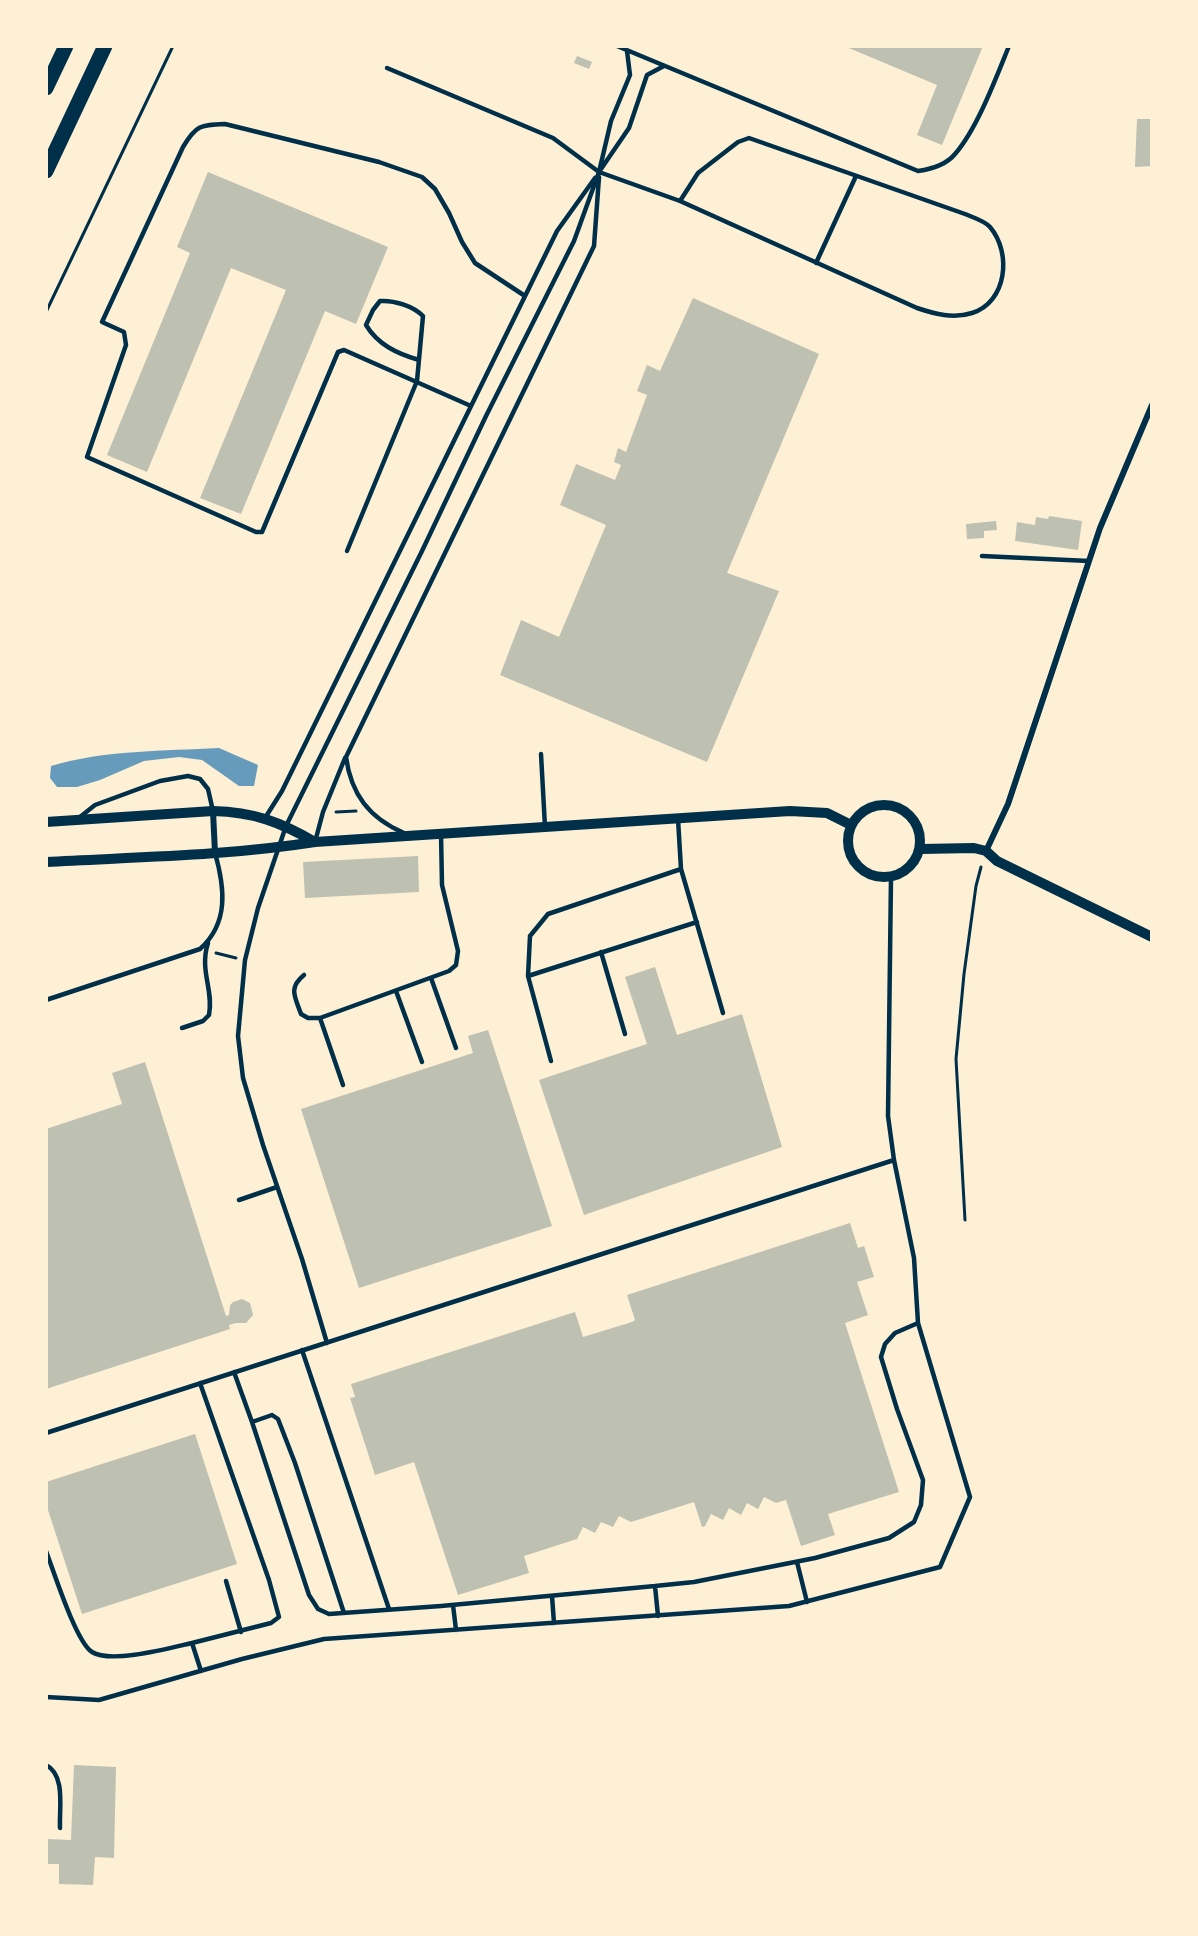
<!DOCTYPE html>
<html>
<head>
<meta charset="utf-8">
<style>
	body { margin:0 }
	#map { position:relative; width:1198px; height:1936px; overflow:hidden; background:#fdf0d5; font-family:"Nunito Sans",sans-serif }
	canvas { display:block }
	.frame { position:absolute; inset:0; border:48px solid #fdf0d5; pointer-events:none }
</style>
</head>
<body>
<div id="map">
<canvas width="1198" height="1936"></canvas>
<div class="frame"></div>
</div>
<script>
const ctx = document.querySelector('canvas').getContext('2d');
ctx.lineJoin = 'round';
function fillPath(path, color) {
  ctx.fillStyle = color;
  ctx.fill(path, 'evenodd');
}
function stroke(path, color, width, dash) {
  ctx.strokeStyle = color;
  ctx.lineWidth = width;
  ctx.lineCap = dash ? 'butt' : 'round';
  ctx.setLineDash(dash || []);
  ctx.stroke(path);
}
fillPath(new Path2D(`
	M219,748L258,765L254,786H239L202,760L179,757L144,761L100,780L77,787H57L50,778L51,766C104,750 164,751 219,748Z`), '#669bbc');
fillPath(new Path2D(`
	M844,46H983L942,145L917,135L937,85Z
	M577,56L592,62L589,69L574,63Z
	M1137,119H1152V166L1135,167Z
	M208,172L388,247L356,324L325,311L241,514L200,498L286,290L231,268L147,472L107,455L190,253L177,247Z
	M693,298L819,354L727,573L779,591L707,762L500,675L521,620L559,637L606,525L560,505L576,464L615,480L621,465L614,462L618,448L626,452L647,395L637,391L647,365L660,371Z
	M1049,516L1082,521L1078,550L1015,541L1017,522L1035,525L1036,517L1048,519Z
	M996,521L997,530L984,531V538L967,539L966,524Z
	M418,856L419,892L305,898L303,862Z
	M655,967L677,1035L742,1014L782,1147L584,1215L539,1080L647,1044L625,977Z
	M488,1030L552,1226L359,1288L301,1109L473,1053L468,1036Z
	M145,1062L226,1316L229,1315L230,1305L233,1302L242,1299L250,1303L253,1315L246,1323H236L229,1325L230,1329L46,1389V1129L122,1104L112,1073Z
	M850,1223L858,1248L864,1246L874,1277L857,1282L868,1315L845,1323L899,1492L828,1514L835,1535L801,1546L786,1500L776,1503L764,1497L758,1509L747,1503L741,1515L729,1508L723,1520L711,1514L705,1526L702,1527L694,1502L631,1522L619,1516L613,1527L601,1522L595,1533L583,1527L577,1539L524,1556L529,1573L458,1595L414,1462L375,1475L350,1398L355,1397L351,1384L575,1312L583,1337L632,1322L635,1320L627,1295Z
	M195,1434L237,1564L82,1614L46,1504V1482Z
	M74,1765L116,1767L114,1858L95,1857L93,1885L59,1884V1864H46V1839L71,1840Z`), '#bec0b2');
stroke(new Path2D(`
	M46,312L173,46
	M336,812L356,811
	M216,953L236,958
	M965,1220L956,1059L964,974L976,886L981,867`), '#003049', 3);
stroke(new Path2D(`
	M617,46L918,171C932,169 946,165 955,154C977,129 996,78 1009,46
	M387,68L553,138L599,172L680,201L917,308C935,314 953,319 972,313C1007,302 1012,253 990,227C985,221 972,217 965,214L749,138L738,142L698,173L680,201
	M601,169L629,128L647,75L664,66
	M816,263L856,176
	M471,406L344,350L338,352L262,532H256L87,457L126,345L124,332L102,322L183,147C196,125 200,125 225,124L379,162L422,177L435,189L449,213L462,242L475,263L525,296
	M347,551L417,381L423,316C413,306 394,300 380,301L373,310L366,325C378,345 398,354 419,360
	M982,556L1089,561
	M541,754L545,827
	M80,817L95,805L160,781L188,776L200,779L208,789L213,811
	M265,818L282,791L557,231L595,178
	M678,819L681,869L723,1013
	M404,833C369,818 351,794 346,757L594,246L599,177
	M315,842L323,812L345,758
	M601,952L625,1034
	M304,975C288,988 295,997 301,1014L308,1018H320L449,971L456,965L458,951L442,885L441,834
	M528,976L697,922
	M431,978L456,1048
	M396,991L422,1062
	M46,1000L200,949C229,923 225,888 215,853
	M320,1018L343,1085
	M182,1028L203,1021L209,1015C214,990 199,971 208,943
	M551,1061L528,976L530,936L548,914L681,869
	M239,1200L277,1187
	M327,1343L302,1259L263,1145L243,1078L238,1036L245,960L258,908L286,826L422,551L486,416L574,241L599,172L611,121L630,75L627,51
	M302,1350L389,1609
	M234,1372L252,1422
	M46,1433L894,1160
	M46,1551C54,1572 76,1642 92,1652C111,1664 170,1648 192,1643L201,1671
	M797,1562L807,1602
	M226,1581L241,1632
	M655,1586L658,1616
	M552,1596L554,1623
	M453,1605L456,1630
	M344,1613L295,1463L278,1419L272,1415L252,1422L309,1595L318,1609L329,1614L441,1606L655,1586L694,1582L815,1558L889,1538L914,1522L921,1505L923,1480L897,1409L881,1357L885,1344L895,1333L918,1323
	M192,1643L271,1623L279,1617L269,1580L200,1383
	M46,1697L99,1700L242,1659L324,1639L789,1606L940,1567L970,1497L918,1323L914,1258L894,1160L888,1116L891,877
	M46,1765C66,1775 59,1809 60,1828`), '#003049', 4.5);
stroke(new Path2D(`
	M213,811L215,853
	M986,851L1008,804L1100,528L1152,405`), '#003049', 6);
stroke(new Path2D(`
	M848 841a36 36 0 1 1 72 0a36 36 0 1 1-72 0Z
	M46,822L213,811C254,812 280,822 315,842
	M921,849L974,848L986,851L997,861L1152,937
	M46,862C136,857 226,856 315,842L790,811L827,813L851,825`), '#003049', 10);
stroke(new Path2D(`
	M46,88L66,46
	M46,171L105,46`), '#003049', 15);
</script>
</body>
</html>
